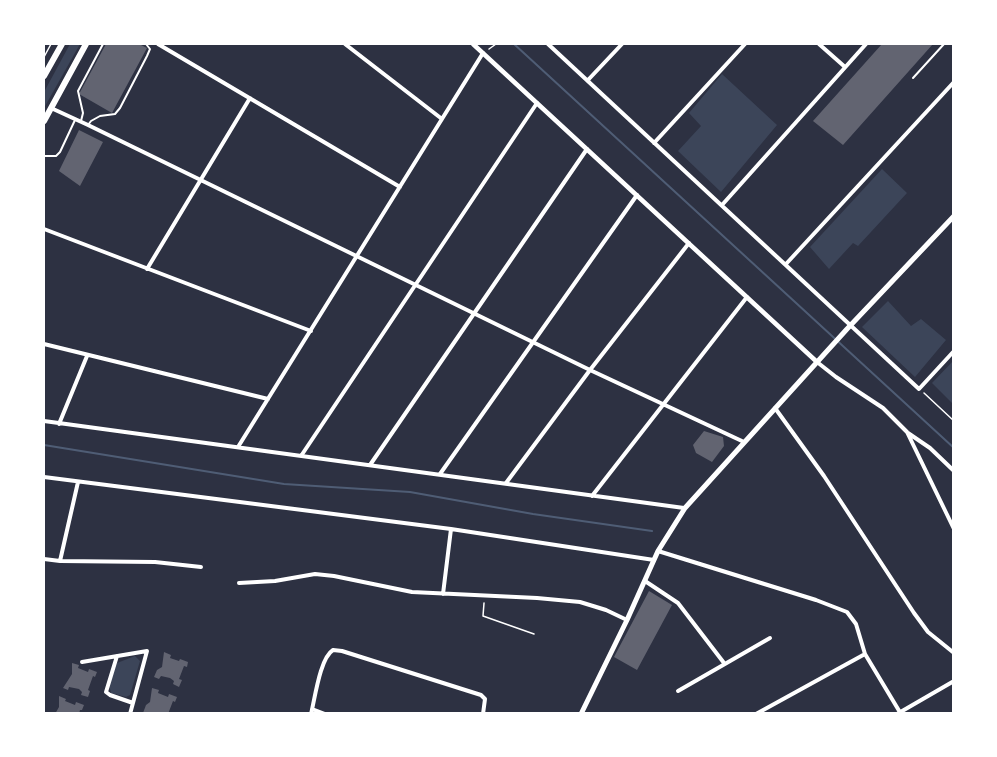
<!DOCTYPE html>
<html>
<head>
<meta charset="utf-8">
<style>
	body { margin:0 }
	#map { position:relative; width:997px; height:757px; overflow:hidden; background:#2d3142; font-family:Raleway,sans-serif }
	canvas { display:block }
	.frame { position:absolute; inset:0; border:45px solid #fff; pointer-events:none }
</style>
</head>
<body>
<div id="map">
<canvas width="997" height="757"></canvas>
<div class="frame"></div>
</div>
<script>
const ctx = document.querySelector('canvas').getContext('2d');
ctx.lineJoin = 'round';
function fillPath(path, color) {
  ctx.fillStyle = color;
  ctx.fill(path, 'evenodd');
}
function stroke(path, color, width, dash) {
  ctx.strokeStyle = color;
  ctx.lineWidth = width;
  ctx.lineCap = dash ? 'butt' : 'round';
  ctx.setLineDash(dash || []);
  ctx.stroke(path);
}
fillPath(new Path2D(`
	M70,44H80L44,108V92Z
	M722,74L777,125L721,192L678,151L701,126L689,113Z
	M882,169L907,193L858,246L853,243L829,269L810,247Z
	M888,301L911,326L921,319L946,340L915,377L862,327Z
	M953,361V404L932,383Z
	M135,656L140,661L130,695L126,697L111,693L109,685L117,663Z`), '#3c4559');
stroke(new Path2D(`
	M514,44L954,448
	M44,445L284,484L410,492L533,514L652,531`), '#4f5d75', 2);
fillPath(new Path2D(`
	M106,44H139L147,48L112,113L79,94Z
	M882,44H933L843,145L813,121Z
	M79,130L103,142L80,186L59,171Z
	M704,431L723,437L724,446L712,462L696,453L693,445Z
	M649,591L672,605L637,670L614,657Z
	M164,652L171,655L170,658L179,661L180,659L188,662L187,667L184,666L179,679L182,680L179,687L173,684L174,681L170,678L161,676L159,679L154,677L157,670L162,667Z
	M72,663L79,665L78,668L88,672L89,669L97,672L95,677L93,676L88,690L90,691L88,697L81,695L82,692L79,689L69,687L68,690L63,688L72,674Z
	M152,688L159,690L158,693L168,697L169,694L177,697L175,702L173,701L168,714L143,713L146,705L150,702Z
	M59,696L66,699L65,701L75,705L76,702L84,705L82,710H80L79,714H55L59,707Z`), '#626471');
stroke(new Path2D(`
	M489,49L496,44
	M44,57L51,44
	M924,393L954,421
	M484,603L483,616L534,634`), '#fff', 1.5);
stroke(new Path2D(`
	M913,78L944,44
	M81,121L83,113L78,91L103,44
	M88,125L91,121L100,116L115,114L120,108L147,56L150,49L146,44
	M44,156H56L60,152L75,120`), '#fff', 2);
stroke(new Path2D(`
	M158,44L400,187
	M345,44L442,119
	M548,44L919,389L954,351
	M819,44L845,67
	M588,80L622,44
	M51,108L88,125L590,370L744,442
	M654,143L745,44
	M722,205L866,44
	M44,229L311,331
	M786,264L954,82
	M147,269L250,98
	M44,344L268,399
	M817,362L836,377L883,408L907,432L954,529
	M775,408L824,476L914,613L928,632L954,653
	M44,421L684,508
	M59,424L87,356
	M908,433L930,448L954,471
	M238,447L483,53
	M301,456L537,103
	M370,465L587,149
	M440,474L637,195
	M44,477L451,529L654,560
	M506,483L590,370L689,243
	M592,496L747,297
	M658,551L816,600L847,612L856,624L865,654L901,714
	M44,559L60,561L155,562L201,567
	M60,561L78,482
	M645,581L678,603L724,663
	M239,583L275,581L315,574L334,576L412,592L537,598L580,602L606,610L627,620
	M443,594L451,529
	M117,656L106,692L110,695L133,703
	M82,662L147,651L130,714
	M678,691L770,638
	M312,709L325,714
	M311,714C315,698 320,658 333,650L342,651L481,695L485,699L483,714
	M756,714L865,654
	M897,714L954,681`), '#fff', 4);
stroke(new Path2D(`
	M473,44L817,362`), '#fff', 4.5);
stroke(new Path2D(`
	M581,714L627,620L658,551L685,508L847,329L954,216`), '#fff', 5);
stroke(new Path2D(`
	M44,76L62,44
	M44,121L86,44`), '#fff', 6);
</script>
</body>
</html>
